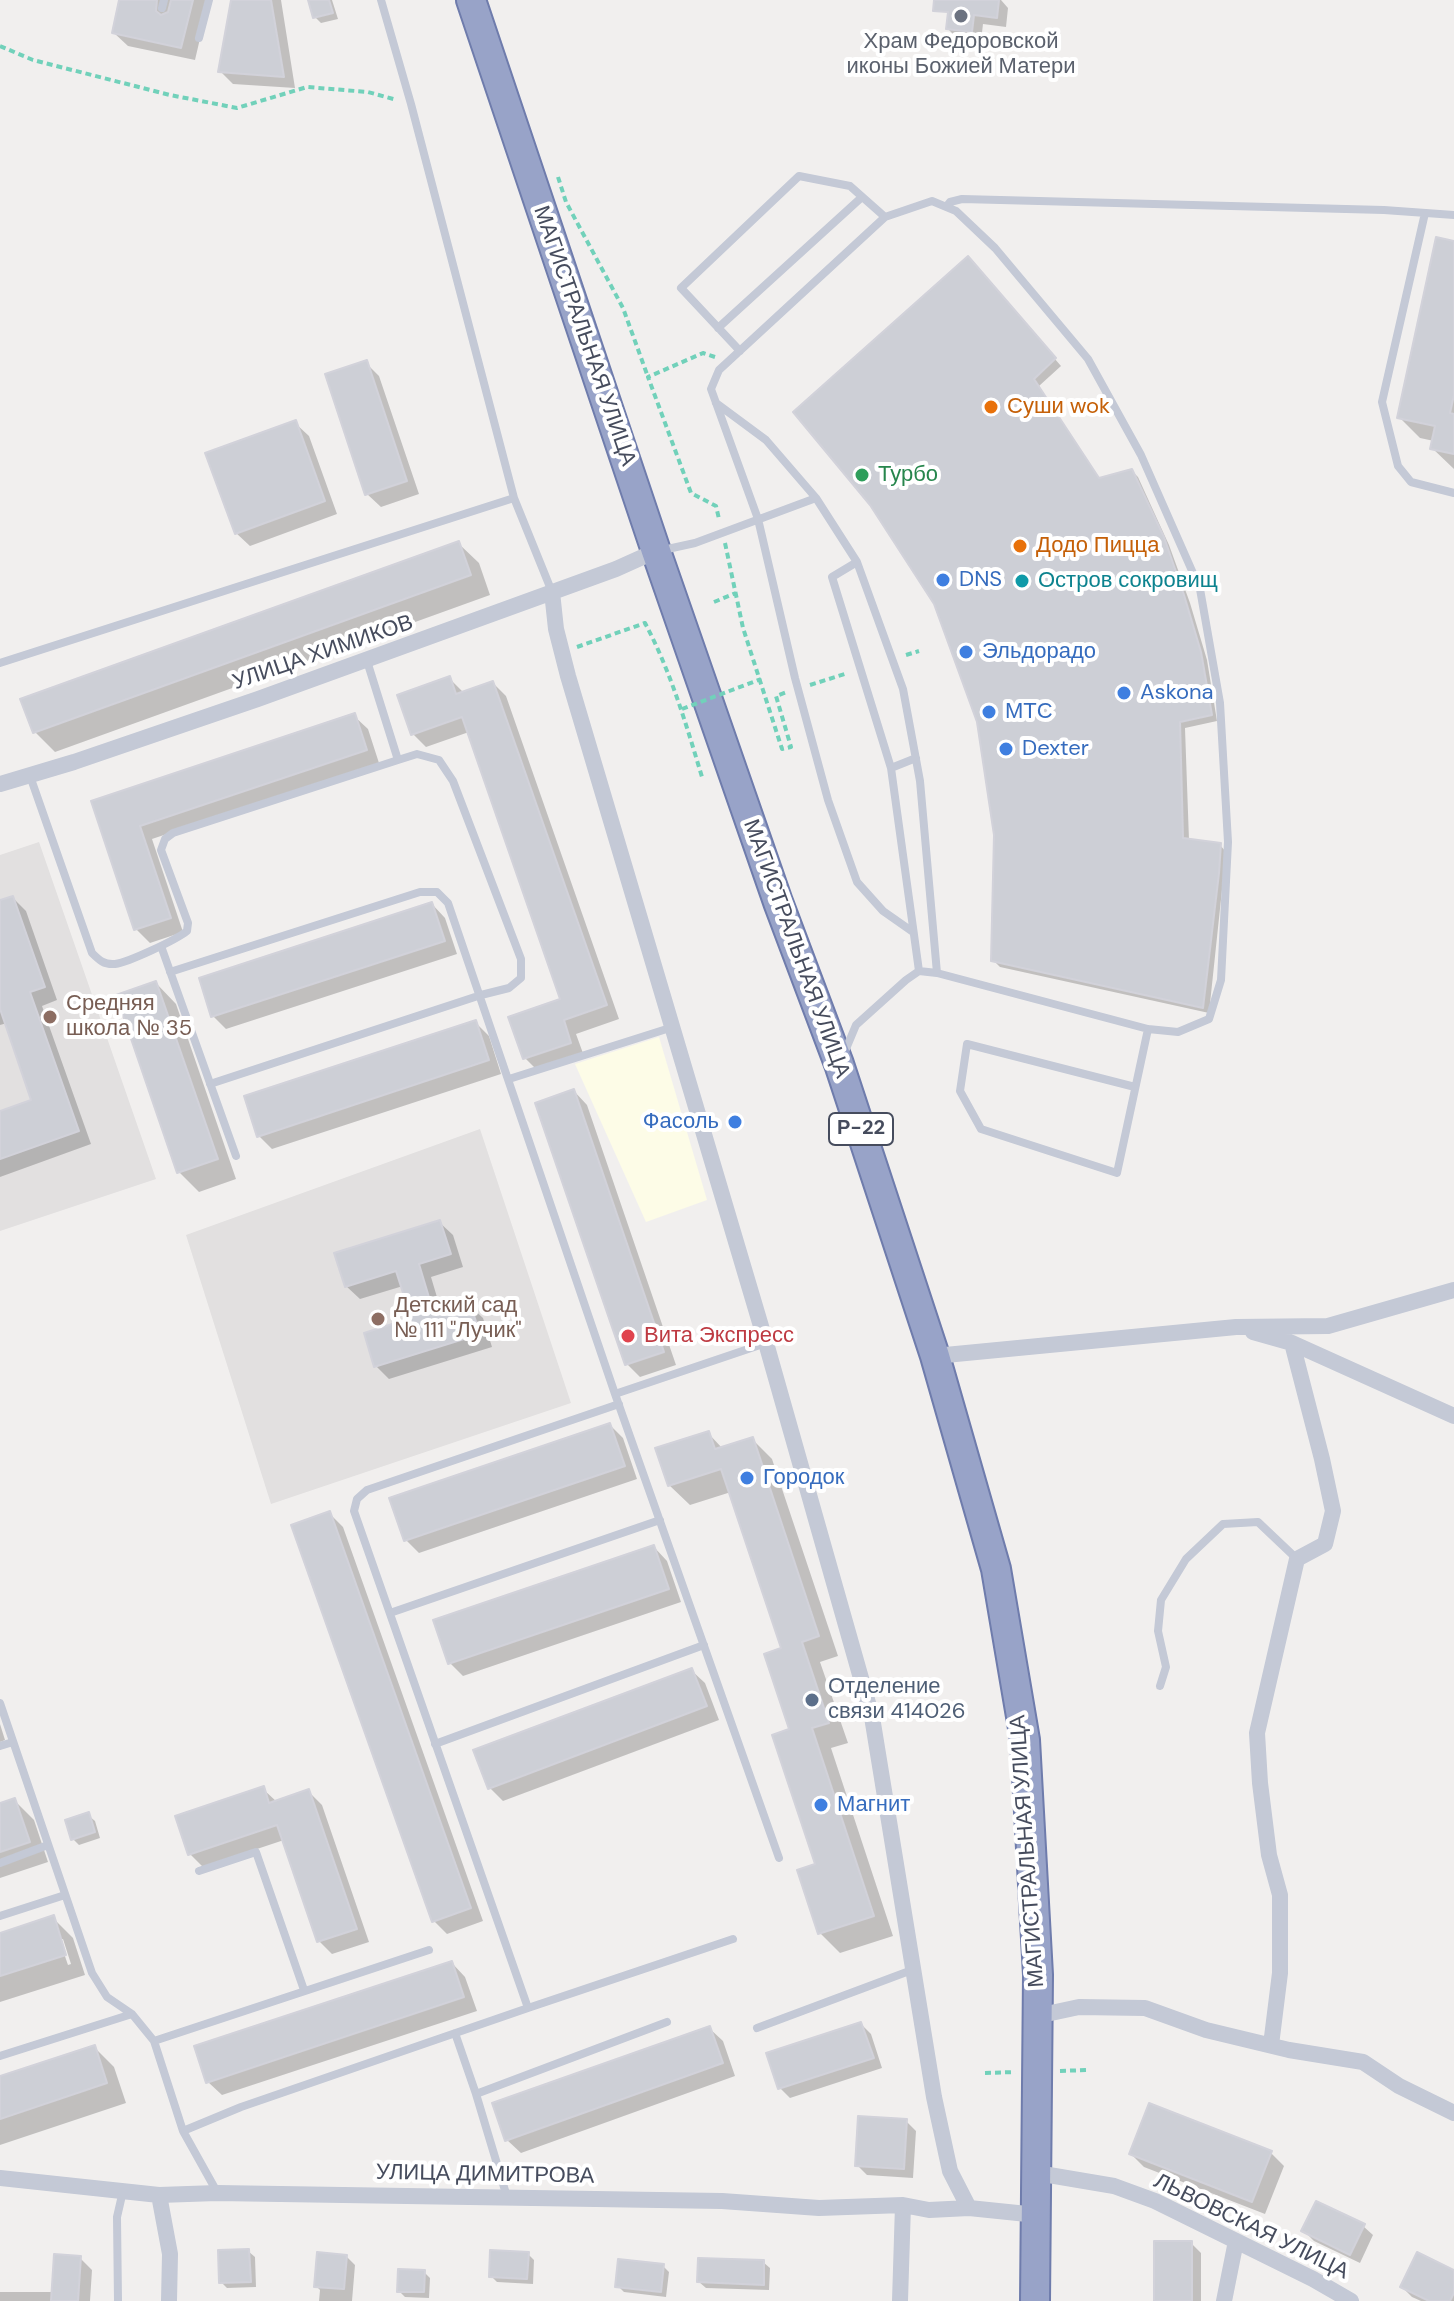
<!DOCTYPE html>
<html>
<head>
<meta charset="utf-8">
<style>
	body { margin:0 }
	canvas { display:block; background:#f1efee }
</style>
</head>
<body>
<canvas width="1454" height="2301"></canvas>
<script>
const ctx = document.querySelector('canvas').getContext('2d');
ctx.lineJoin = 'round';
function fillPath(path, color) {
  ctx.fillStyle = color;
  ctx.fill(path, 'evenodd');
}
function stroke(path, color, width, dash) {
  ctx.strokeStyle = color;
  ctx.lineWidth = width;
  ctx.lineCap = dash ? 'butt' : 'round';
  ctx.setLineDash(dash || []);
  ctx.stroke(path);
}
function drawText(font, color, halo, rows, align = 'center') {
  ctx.font = font + ' "DM Sans",sans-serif';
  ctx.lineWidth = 8;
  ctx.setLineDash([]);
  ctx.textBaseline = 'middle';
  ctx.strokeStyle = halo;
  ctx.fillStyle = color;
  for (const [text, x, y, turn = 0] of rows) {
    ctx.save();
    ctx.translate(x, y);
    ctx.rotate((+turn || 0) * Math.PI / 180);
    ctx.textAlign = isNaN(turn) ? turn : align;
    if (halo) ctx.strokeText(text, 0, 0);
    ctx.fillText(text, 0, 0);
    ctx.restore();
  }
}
fillPath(new Path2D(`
	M659,1037L707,1200L646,1222L575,1064Z`), '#fdfce7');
fillPath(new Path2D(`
	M39,842L156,1179L0,1231V855Z
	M480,1129L571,1403L271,1504L186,1235Z`), '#e2e0e0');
fillPath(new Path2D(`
	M119,0H209L195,60L128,46L114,33L121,2Z
	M233,0H281L295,88L233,84L221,72Z
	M310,0H332L338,19L321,23L315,17Z
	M951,0H1001L1008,8L1006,27L983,24L981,41L958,39L948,29Z
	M1454,243V469L1432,448L1434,441L1420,438L1400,418Z
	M974,265L1061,366L1039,386L1100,480L1132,471L1138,477L1169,545L1190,603L1207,660L1217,721L1185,728L1189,840L1220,845L1226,852L1209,1013L1000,967L993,960L996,835Z
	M366,363L379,376L419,494L381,507L367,494Z
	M295,423L309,436L337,514L250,546L236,533Z
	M458,543L479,563L490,595L55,752L35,732Z
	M449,678L464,693L493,683L506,696L619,1019L576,1034L584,1056L539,1072L525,1058L563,1000L469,732L426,747L413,734Z
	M354,716L368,729L379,763L152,839L183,932L150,943L136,929L93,803Z
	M13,898L26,911L57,1000L42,1006L91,1144L0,1177V1113L33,1102L7,1023L0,1025V902Z
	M432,904L445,918L457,954L226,1029L213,1016Z
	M156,983L176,1004L236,1179L199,1192L179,1172Z
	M475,1022L489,1036L501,1074L272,1149L259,1136Z
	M574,1091L587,1105L676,1365L640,1377L627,1364Z
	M439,1222L453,1235L463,1267L431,1277L442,1314L469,1305L483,1318L492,1347L389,1379L376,1366L414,1320L403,1286L360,1299L346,1286Z
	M610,1425L623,1438L637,1479L419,1553L406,1540Z
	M708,1433L723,1449L752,1439L772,1459L838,1656L820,1662L848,1743L831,1748L893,1936L840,1953L820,1933L817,1865L791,1731L783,1649L731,1492L690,1505L669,1485Z
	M330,1514L343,1527L483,1921L447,1934L434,1921Z
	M654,1547L667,1561L681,1602L463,1676L450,1663Z
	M691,1670L705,1683L719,1720L503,1801L490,1788Z
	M0,1724L5,1740L0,1742Z
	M263,1789L277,1802L309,1792L322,1805L369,1942L332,1954L319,1941L284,1840L203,1867L190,1854Z
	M14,1800L34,1820L48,1862L0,1878V1805Z
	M88,1815L95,1821L100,1838L79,1845L73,1839Z
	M53,1918L73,1938L85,1975L0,2002V1935ZM59,1939H63L71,1964L68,1965Z
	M452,1963L465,1977L477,2011L222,2095L208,2082Z
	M861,2024L871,2034L882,2068L790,2098L780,2088Z
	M709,2028L723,2041L735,2076L521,2153L507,2140Z
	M94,2047L114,2067L126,2103L0,2145V2079Z
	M906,2121L916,2131L913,2178L867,2175L857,2165Z
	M1270,2152L1284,2166L1265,2214L1144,2167L1131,2154Z
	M1363,2226L1373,2235L1360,2263L1314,2241L1304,2231Z
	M1191,2243L1201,2253V2301H1156Z
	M248,2251L255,2257L256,2287L227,2288L221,2282Z
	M528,2254L534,2260L533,2284L497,2282L491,2276Z
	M346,2256L355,2265L352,2301H319L320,2290L316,2286Z
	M80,2258L92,2270L90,2301H0V2292H53Z
	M763,2262L770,2268L769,2290L706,2288L699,2282Z
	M663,2266L669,2272L666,2297L624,2292L618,2286Z
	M424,2272L430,2278L429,2298L405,2297L399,2291Z
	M1454,2272V2301H1421L1412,2297L1402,2287Z`), '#0003');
const building = new Path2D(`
	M119,0H157L156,11L161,15L168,12L171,0H193L181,48L112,33Z
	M231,0H271L284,77L218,72Z
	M308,0H329L333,13L313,18Z
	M934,0H999L997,18L974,15L972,32L946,29L948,12L933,11Z
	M1436,237L1454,241V395L1450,413L1454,414V454L1430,449L1435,426L1397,418Z
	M968,256L1056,358L1034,379L1099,478L1132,469L1164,537L1184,595L1201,652L1212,715L1180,722L1183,838L1221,843L1219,873L1203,1008L991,961L994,835L977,722L934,604L870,505L793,412Z
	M367,360L407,481L365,495L325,374Z
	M296,420L325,501L235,534L205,453Z
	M459,541L471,575L33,733L20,699Z
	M450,676L456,694L493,681L607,1005L564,1020L571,1043L523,1059L508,1017L560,999L462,717L411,735L397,695Z
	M355,713L367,750L140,826L171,918L134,930L91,801Z
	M13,896L45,987L30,992L79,1131L0,1159V1111L31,1100L0,1009V900Z
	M432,902L445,941L211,1017L199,978Z
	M156,981L218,1159L177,1173L116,995Z
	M476,1020L489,1060L257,1137L244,1096Z
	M574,1089L664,1352L625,1365L535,1103Z
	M440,1220L451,1254L419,1264L434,1314L470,1303L480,1334L374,1367L364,1333L411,1318L396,1271L345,1287L334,1253Z
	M610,1423L625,1466L404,1541L389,1498Z
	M709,1431L715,1449L753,1437L819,1636L802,1642L829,1723L812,1728L874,1916L818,1934L797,1870L815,1864L772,1735L789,1729L764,1654L781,1648L721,1469L668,1486L655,1448Z
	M330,1511L471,1908L432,1922L291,1525Z
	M654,1545L669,1589L448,1664L433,1620Z
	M692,1668L707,1706L488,1789L473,1750Z
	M264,1786L269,1803L309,1789L357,1929L317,1942L277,1825L188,1855L175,1816Z
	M15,1798L30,1842L0,1852V1803Z
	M89,1812L95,1832L71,1840L65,1820Z
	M54,1915L66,1955L0,1976V1933Z
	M452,1961L464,1997L206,2083L194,2046Z
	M861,2022L874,2058L778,2089L766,2053Z
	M710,2026L723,2063L505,2141L492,2103Z
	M95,2045L107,2083L0,2119V2076Z
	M1149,2103L1272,2151L1252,2202L1129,2154Z
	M858,2116L907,2119L904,2169L855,2166Z
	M1316,2201L1365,2224L1350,2255L1301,2231Z
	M1154,2241H1192V2301H1154Z
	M249,2249L251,2282L219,2283L218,2250Z
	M490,2250L529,2252L527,2279L489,2277Z
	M317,2252L347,2255L344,2289L314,2287Z
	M1417,2252L1454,2270V2293L1450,2301H1429L1400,2287Z
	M54,2254L81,2256L78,2301H51Z
	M698,2258L764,2260V2285L697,2282Z
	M618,2259L664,2264L661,2292L615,2287Z
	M398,2269L425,2270L424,2292H397Z`);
fillPath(building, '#cdcfd6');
stroke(building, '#d2d2da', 2);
const trunk = new Path2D(`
	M471,0L656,551L778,902L839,1064L935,1356L996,1569L1025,1740L1038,1975L1035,2301`);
stroke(trunk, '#6f7cac', 32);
stroke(new Path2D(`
	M0,46L33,60L170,95L237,108L307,87L368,92L397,100
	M558,177L566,202L623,308L648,377
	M715,357L703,353L648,377L691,493L716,506L719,519
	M725,543L743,628L782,749L791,747L776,696L787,692
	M714,602L736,593
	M577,647L645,623C671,672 686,724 702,777
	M906,655L919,651
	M810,685L848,673
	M1060,2071L1086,2070
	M985,2073L1015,2072`), '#71d1ba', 4, [6, 4]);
stroke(new Path2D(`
	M381,0L411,104L514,498L552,592
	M162,8L164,0
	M199,38L209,0
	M946,207L950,202L962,199L1384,210L1454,215
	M1425,213L1382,402L1398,466L1411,482L1454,493
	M718,328L862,197
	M740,351L681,288L799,176L850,186L885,217
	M716,403L766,440L816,498
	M663,550L695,543L816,498L857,562L903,689L920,781L937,973
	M857,562L832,577L891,768L916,758
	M0,663L514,498
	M891,768L919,971
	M30,776L92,953C99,960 104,965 115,964C129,962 176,940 187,931L188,923L161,850L165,839L173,833L398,760
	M161,946L236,1156
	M170,972L420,892H437L448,903L615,1394L779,1858
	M843,1056L856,1025L906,980L919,971L937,973L1148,1029L1178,1032L1209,1019L1221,980L1228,842L1220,703L1200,589L1141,455L1088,359L995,248L956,211L932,201L885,217L719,370L711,389L758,519L795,678L828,800L857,882L883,911L913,932
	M509,1079L673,1027
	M210,1084L481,995L509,988L521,978V959L453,781L439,760L417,754L398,760L367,661
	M1135,1087L967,1044L960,1091L981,1129L1117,1173L1148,1029
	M615,1394L766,1343
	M390,1613L660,1520
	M1160,1686L1166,1667L1158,1631L1161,1600L1186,1559L1223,1524L1258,1522L1297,1559
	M0,1703L92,1973L107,1997L132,2014L154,2041L183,2131L217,2192
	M435,1744L704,1645
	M0,1746L13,1742
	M0,1863L48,1845
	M199,1871L256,1852L304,1990
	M0,1916L65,1895
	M528,2008L733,1939
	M757,2028L912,1970
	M455,2033L476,2094L507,2197
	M154,2041L429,1950
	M0,2056L132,2014
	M476,2094L667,2022
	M183,2131L241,2107L528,2008L354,1511L357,1499L367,1490L619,1404
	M118,2301L117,2217L123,2191`), '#c4c9d6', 8);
stroke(new Path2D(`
	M552,592L556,629L568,676L766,1343L872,1717L934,2097L950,2171L969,2208L1037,2215
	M0,784L74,762L258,699L616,569L656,551
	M1253,1332L1292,1343L1454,1416
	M935,1356L1236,1327L1328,1326L1454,1290
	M1037,2016L1079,2007L1145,2008L1206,2030L1289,2050L1363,2062L1399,2086L1454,2113
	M1271,2045L1280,1973V1895L1269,1855L1260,1783L1257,1733L1297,1559L1325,1544L1333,1511L1322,1459L1292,1343
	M1037,2173L1114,2186L1155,2201L1313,2279L1351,2301
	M0,2178L159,2195L217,2193L722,2201L819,2208L903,2205L929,2210L969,2208
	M159,2195L170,2254L169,2301
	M900,2301L903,2205
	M1224,2301L1236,2241`), '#c4c9d6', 16);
stroke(trunk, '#98a3c8', 28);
stroke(new Path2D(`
	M682,709L761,679`), '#71d1ba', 4, [6, 4]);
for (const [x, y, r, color] of [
	[961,16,8,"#6b7280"],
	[991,407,8,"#e8710a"],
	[862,475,8,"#2e9e5b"],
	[1020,546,8,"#e8710a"],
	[943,580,8,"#3f7fe0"],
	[1022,581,8,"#0f9aa8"],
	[966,652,8,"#3f7fe0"],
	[1124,693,8,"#3f7fe0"],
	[989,712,8,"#3f7fe0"],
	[1006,749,8,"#3f7fe0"],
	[50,1017,8,"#8d6e63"],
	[735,1122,8,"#3f7fe0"],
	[378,1319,8,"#8d6e63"],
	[628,1336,8,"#e0444e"],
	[747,1478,8,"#3f7fe0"],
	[812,1700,8,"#5c6f8a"],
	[821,1805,8,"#3f7fe0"]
]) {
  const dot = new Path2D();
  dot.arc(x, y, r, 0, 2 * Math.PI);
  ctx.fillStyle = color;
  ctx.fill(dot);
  stroke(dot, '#fff', 3);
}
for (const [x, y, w] of [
	[861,1129,64]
]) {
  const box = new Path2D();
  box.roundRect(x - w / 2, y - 16, w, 32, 6);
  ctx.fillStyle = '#fff';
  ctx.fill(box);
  stroke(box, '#464c5d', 2);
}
drawText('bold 20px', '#464c5d', null, [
	["Р-22",861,1129]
]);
drawText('22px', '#5b616d', '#fff', [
	["Храм Федоровской",961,42],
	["иконы Божией Матери",961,67]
]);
drawText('22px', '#464c5d', '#fff', [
	["МАГИСТРАЛЬНАЯ УЛИЦА",584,336,71],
	["УЛИЦА ХИМИКОВ",323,653,-19],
	["МАГИСТРАЛЬНАЯ УЛИЦА",796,949,70],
	["МАГИСТРАЛЬНАЯ УЛИЦА",1028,1851,-94],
	["УЛИЦА ДИМИТРОВА",485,2175,1],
	["ЛЬВОВСКАЯ УЛИЦА",1251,2227,26]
]);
drawText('22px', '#c56008', '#fff', [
	["Суши wok",1007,407],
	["Додо Пицца",1036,546]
], 'left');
drawText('22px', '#27864d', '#fff', [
	["Турбо",878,475]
], 'left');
drawText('22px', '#366cbe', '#fff', [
	["DNS",959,580],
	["Эльдорадо",982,652],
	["Askona",1140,693],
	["МТС",1005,712],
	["Dexter",1022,749],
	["Фасоль",719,1122,"right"],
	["Городок",763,1478],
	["Магнит",837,1805]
], 'left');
drawText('22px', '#0d838f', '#fff', [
	["Остров сокровищ",1038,581]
], 'left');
drawText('22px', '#785e54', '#fff', [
	["Средняя",66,1004],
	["школа № 35",66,1029],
	["Детский сад",394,1306],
	["№ 111 \"Лучик\"",394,1331]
], 'left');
drawText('22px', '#be3a42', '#fff', [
	["Вита Экспресс",644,1336]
], 'left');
drawText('22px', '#4e5e75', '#fff', [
	["Отделение",828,1687],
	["связи 414026",828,1712]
], 'left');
</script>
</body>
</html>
